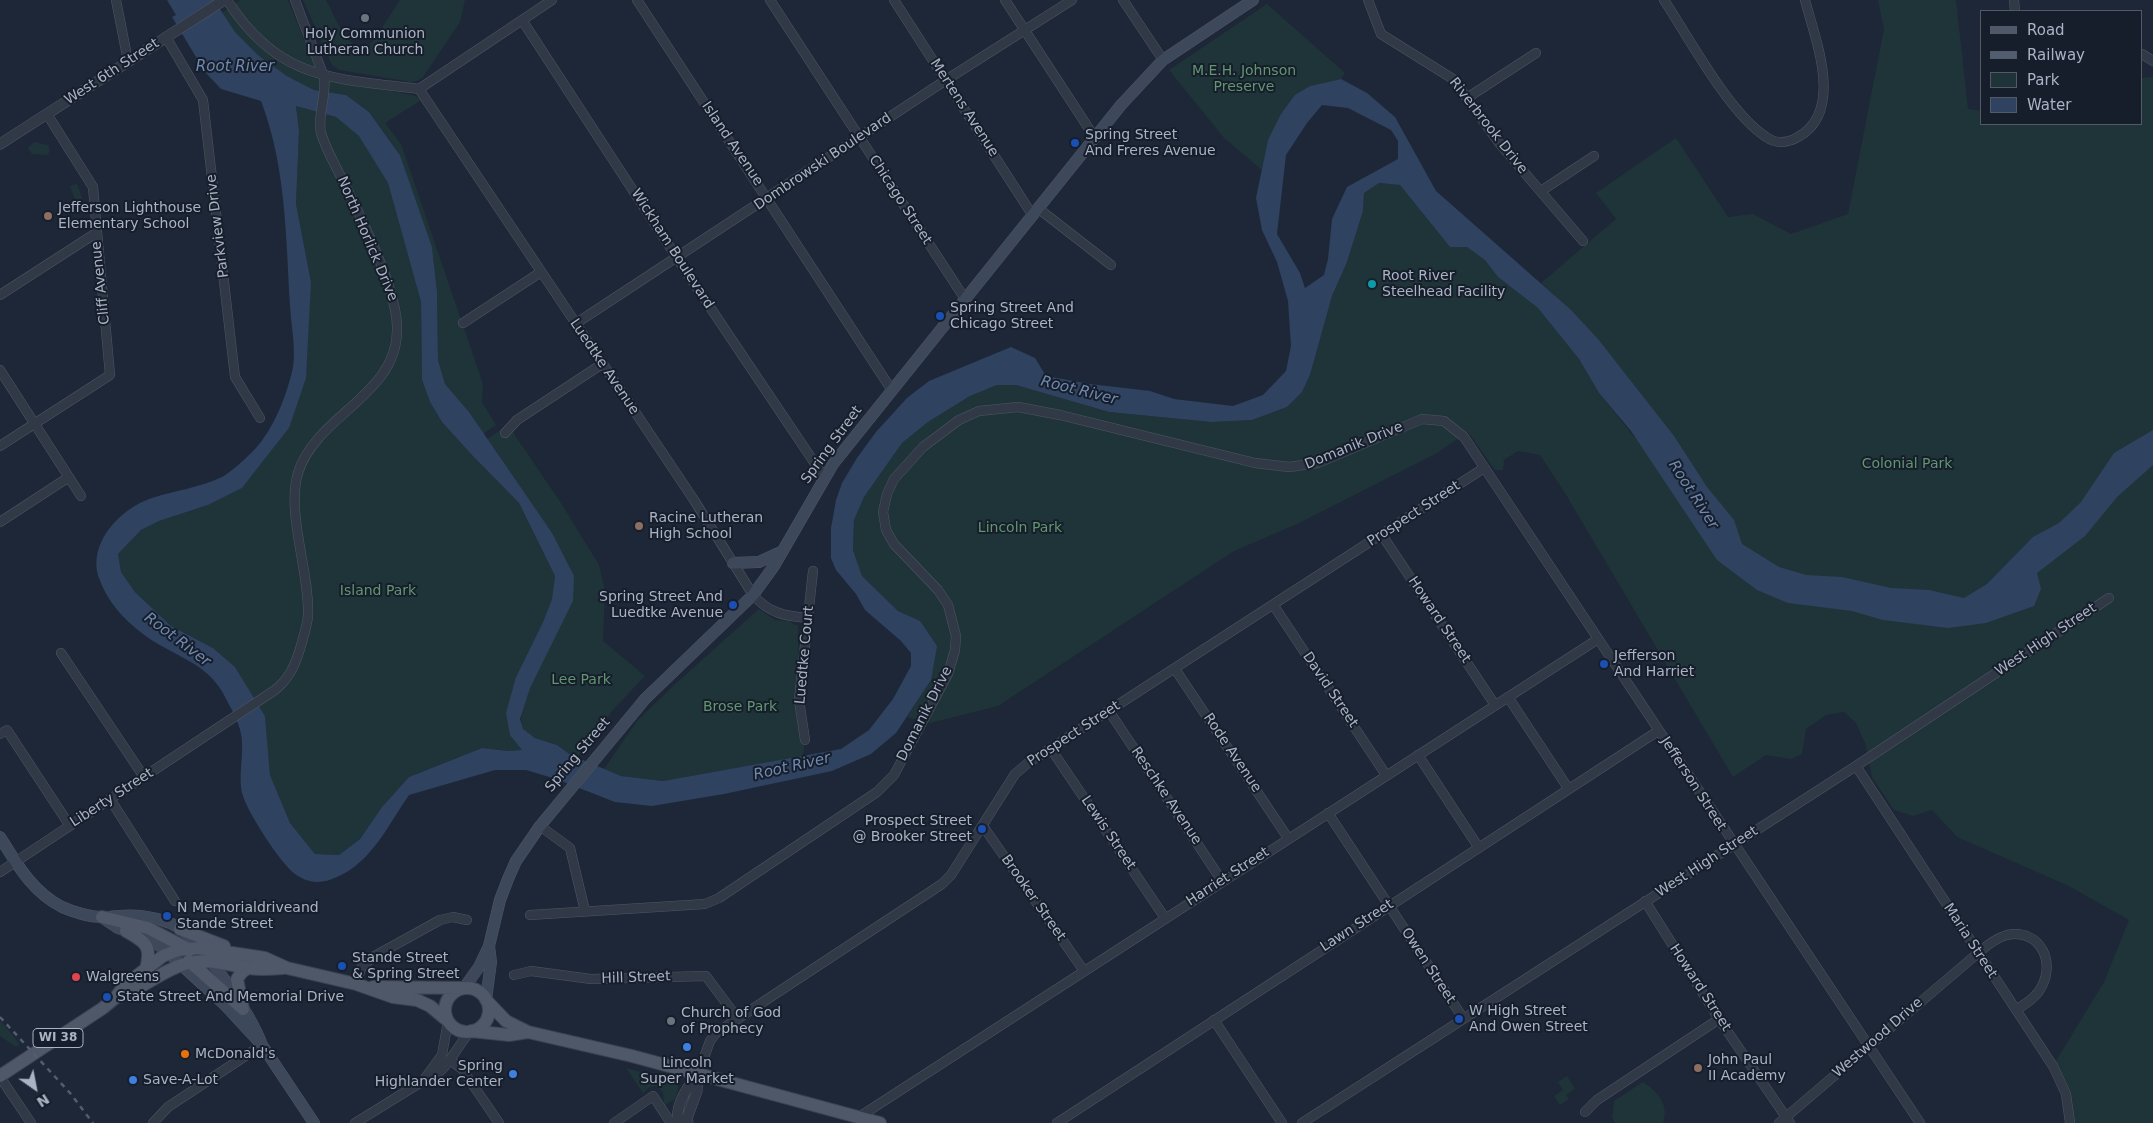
<!DOCTYPE html>
<html>
<head>
<meta charset="utf-8">
<style>
	body { margin:0 }
	#map { position:relative; width:2153px; height:1123px; overflow:hidden; background:#1d2737; font-family:"DejaVu Sans",sans-serif }
	canvas { display:block }
	.legend { position:absolute; left:1980px; top:10px; width:162px; height:115px; box-sizing:border-box; background:#171e2b; border:1px solid #525a69; margin:0; padding:6px 9px; list-style:none; font-size:15px; color:#aab3c5 }
	.legend li { display:flex; align-items:center; gap:10px; height:25px }
	.legend b { width:25px; border:1px solid #525a69 }
	.north { position:absolute; left:10px; top:1063px; width:50px; height:50px; -webkit-text-stroke:4px #171e2b; paint-order:stroke; rotate:147deg; font-size:14px; font-weight:700; line-height:20px; text-align:center; color:#aab3c5 }
	.north::after { content:''; display:block; margin:auto; width:18px; height:22px; background:#aab3c5; clip-path:polygon(50% 0,100% 100%,50% 72%,0 100%) }
</style>
</head>
<body>
<div id="map">
<canvas width="2153" height="1123"></canvas>
<ul class="legend">
<li><b style="height:6px;background:#4e5868"></b>Road</li>
<li><b style="height:6px;background:#525d6f"></b>Railway</li>
<li><b style="height:14px;background:#1f3438"></b>Park</li>
<li><b style="height:14px;background:#2f4260"></b>Water</li>
</ul>
<div class="north">N</div>
</div>
<script>
const ctx = document.querySelector('canvas').getContext('2d');
ctx.lineJoin = 'round';
function fillPath(path, color) {
  ctx.fillStyle = color;
  ctx.fill(path, 'evenodd');
}
function stroke(path, color, width, dash) {
  ctx.strokeStyle = color;
  ctx.lineWidth = width;
  ctx.lineCap = dash ? 'butt' : 'round';
  ctx.setLineDash(dash || []);
  ctx.stroke(path);
}
function drawText(font, color, halo, rows, align = 'center') {
  ctx.font = font + ' "DejaVu Sans",sans-serif';
  ctx.lineWidth = 4;
  ctx.setLineDash([]);
  ctx.textBaseline = 'middle';
  ctx.strokeStyle = halo;
  ctx.fillStyle = color;
  for (const [text, x, y, turn = 0] of rows) {
    ctx.save();
    ctx.translate(x, y);
    ctx.rotate((+turn || 0) * Math.PI / 180);
    ctx.textAlign = isNaN(turn) ? turn : align;
    if (halo) ctx.strokeText(text, 0, 0);
    ctx.fillText(text, 0, 0);
    ctx.restore();
  }
}
fillPath(new Path2D(`
	M240,0H288L319,77L416,96L421,100L385,123L401,144L483,384L482,402L496,425L483,434L469,412L445,384L438,360L437,291L432,247L400,155L395,147L369,112L346,95L314,90L287,76L259,56L235,32L222,13Z
	M303,0H326C335,16 345,47 365,49L373,41L400,0H465L460,22L423,77L417,81L411,82L339,70L332,65Z
	M1878,0H1956L1968,109L1982,111V124H2142V78L2153,77V1123H2070L2069,1107L2053,1066L2104,982L2129,920L2069,886L1957,837L1932,810L1913,816L1894,810L1872,777L1866,745L1856,723L1844,712L1826,715L1806,729L1802,754L1791,759L1766,755L1733,777L1565,493L1540,455L1518,451L1504,460L1503,470H1495L1468,432L1437,453L1297,524L1234,551L998,706L930,723L907,717L931,680L920,621L898,611L862,576L853,550L854,520L864,497L902,443L928,422L970,396L997,385H1016L1109,412L1211,422L1252,420L1287,407L1302,392L1310,375L1332,296L1347,262L1363,211L1364,193L1379,183L1400,185L1450,247H1467L1486,260L1498,277L1538,308L1579,359L1599,393L1639,443L1664,424C1625,374 1588,325 1541,283L1616,219L1596,193L1676,138L1728,217L1753,214L1791,234L1848,214L1884,29Z
	M1267,4L1345,73L1341,79L1310,86L1268,140L1262,170L1224,138L1169,70Z
	M296,106L336,117L360,136L388,183L421,302L422,380L430,402L442,422L471,454L519,503L555,576L552,599L543,622L516,677L522,750L508,751L482,748L409,777L382,807L360,839L339,855L315,854L290,823L270,775L265,716L235,667L213,648L171,626L135,592L121,572L118,554L141,530L159,521L208,505L242,488L289,428L311,282L296,204L299,131Z
	M34,142L48,145L50,150L48,155L32,154L28,148Z
	M77,184L83,200L76,202L70,186Z
	M508,425L561,503L599,565L605,591L603,641L645,676L613,710L577,758C570,755 564,749 557,745C547,740 530,740 523,728C512,710 562,621 573,601L497,452L487,439Z
	M759,609L775,620L790,621L794,625H798L799,700L805,740L803,756L663,781L621,776L604,769L637,721L673,686Z
	M0,1020L20,1044L16,1047L0,1036Z
	M626,1068L674,1081L679,1087L675,1099L664,1106L663,1092L656,1086L650,1087L643,1093Z
	M1567,1076L1575,1089L1566,1095L1569,1099L1560,1105L1554,1096L1563,1090L1558,1082Z
	M1643,1082C1657,1091 1670,1105 1663,1123H1615L1612,1117L1614,1101Z`), '#1f3438');
fillPath(new Path2D(`
	M167,0H214L235,32L259,56L287,76L314,90L346,95L369,112L400,155L432,247L437,291L438,360L445,384L469,412L552,533L574,576L573,601L530,688L520,719L523,729L535,738L557,745L571,755L621,776L663,781L841,749L869,730L893,699L911,666V653L901,641L865,610L856,594L836,570L831,558V528L836,500L842,483L857,458L876,432L907,398L929,381L1011,347L1035,358L1046,376L1090,384L1150,391L1174,399L1233,406L1263,395L1286,371L1291,346L1288,301L1277,262L1262,230L1256,198L1268,140L1281,114L1295,95L1310,86L1341,79L1367,93L1395,117L1436,191L1571,310L1598,339L1674,436L1707,487L1734,520L1742,544L1779,567L1806,575L1842,577L1891,588L1929,590L1964,598L1987,584L2033,537L2059,523L2081,502L2114,453L2153,430V465L2117,497L2085,536L2037,573L2041,589L2034,606L1986,623L1948,628L1883,620L1852,611L1788,603L1757,590L1717,560L1631,431L1599,393L1579,359L1538,308L1498,277L1485,260L1467,247H1450L1400,185L1379,183L1364,193L1363,211L1347,262L1332,296L1310,375L1302,392L1287,407L1252,420L1211,422L1109,412L1016,385H997L970,396L928,422L902,443L864,497L854,520L853,550L862,576L898,611L920,621L937,646L931,680L896,733L871,754L832,771L724,794L652,806L615,802L556,779L526,770H495L409,795C388,825 372,862 337,877C322,884 309,884 295,874C281,864 248,813 243,796C237,777 245,754 241,734C239,721 229,705 223,693C205,661 170,655 143,634C124,620 107,601 99,578C87,543 121,508 152,498C176,490 199,488 222,477C233,471 256,450 263,439C277,420 288,391 293,367C296,348 291,325 290,306C286,237 286,166 261,101L221,89L205,72L172,17L176,15ZM1322,105L1348,108L1391,130L1398,141V159L1347,187L1332,219L1328,259L1324,275L1305,288L1300,273L1277,234L1286,155L1307,123ZM296,106L336,117L359,136L388,183L421,302L422,380L430,402L442,422L471,454L519,503L555,576L552,599L543,622L516,677L506,713L510,735L522,750L508,751L482,748L409,777L382,807L360,839L339,855L315,854L290,823L270,775L265,716L235,667L213,648L171,626L135,592L121,572L118,554L141,530L159,521L208,505L242,488L289,428L306,378L311,282L296,204L299,131Z`), '#2f4260');
const minor = new Path2D(`
	M116,0L128,61
	M227,0C279,81 333,78 419,89L552,0
	M637,0L891,389
	M770,0L965,299
	M894,0L1033,216
	M1005,0L1095,138
	M1123,0L1163,60
	M1368,0L1381,34L1453,79L1500,144L1583,241
	M1664,0C1689,38 1729,113 1766,137C1776,144 1788,143 1798,137C1845,111 1815,39 1805,0
	M2014,0L2015,11
	M522,20L677,258L824,477
	M166,37L203,100L235,377L260,418
	M2142,54L2153,61
	M419,89L694,500L753,595C769,613 784,616 808,618
	M1467,98L1536,53
	M1541,191L1594,156
	M1039,209L1111,265
	M0,295L96,233
	M463,323L541,272
	M575,324L946,80L1072,0
	M0,370L81,496
	M505,433L517,420L602,364
	M0,446L110,375L93,187L47,114
	M0,522L69,477
	M1382,535L1495,705
	M1274,606L1386,775
	M61,653L144,777
	M1175,669L1288,838
	M1508,697L1568,788
	M1109,711L1222,881
	M0,734L7,730L70,826
	M805,740L799,700L813,571
	M1051,749L1165,918
	M1418,755L1479,848
	M1856,766L2053,1066L2066,1094L2070,1123
	M110,799L175,901
	M1328,813L1463,1018
	M540,826L570,848L585,911
	M983,826L1084,971
	M0,872L275,690C289,679 295,665 300,649C303,638 307,627 308,616C310,572 286,514 298,473C316,414 400,395 397,326C396,288 361,217 343,181C336,166 326,150 321,133C317,115 327,95 324,77L295,0
	M1645,901L1719,1019L1790,1123
	M530,915L705,904L719,898L877,792L894,775L948,674L955,650L956,636L948,605L938,590L894,544L886,530L883,512L887,494L894,479L923,447L959,420L979,411L1018,407L1060,415L1255,463L1289,467L1318,463L1422,419L1444,421L1464,437L1920,1123
	M514,975L531,971L591,979L706,976L738,1019
	M356,984L361,968L373,957L440,920L453,917L467,920
	M1214,1020L1282,1123
	M450,1060L462,1069L499,1123
	M698,1074L710,1041L716,1033L942,884L951,875L1015,774L1028,763L1484,468
	M0,1077L31,1123
	M423,1081L442,1055L448,1021
	M1585,1112L1597,1100L1719,1019
	M859,1117L1598,639
	M153,1123L168,1107L262,1045
	M355,1123L423,1081C447,1075 455,1047 471,1031
	M614,1123L653,1096L671,1123
	M1057,1123L1658,731
	M1302,1123L1856,766L2109,598
	M1779,1123L1978,953C1986,946 1996,938 2007,935C2042,928 2057,965 2039,991C2034,999 2024,1005 2016,1010`);
const tertiary = new Path2D(`
	M0,144L224,0
	M678,1123C675,1104 687,1088 698,1074
	M688,1123L687,1118L697,1091L698,1074`);
const secondary = new Path2D(`
	M733,563L759,562L783,551
	M0,837C17,864 32,892 62,907C73,912 90,917 102,917C116,917 126,914 140,916C154,918 167,920 179,928C206,947 251,1015 262,1045
	M103,918L118,928L143,936L163,948L224,1004L262,1045L314,1123
	M464,988L479,967L489,946L500,900L508,879L516,861L540,826L645,699L753,595L774,566L833,464L1121,105L1163,60L1253,0
	M486,1000L491,962L489,946`);
const primary = new Path2D(`
	M102,917L148,928L190,950
	M180,929L224,946
	M126,931C146,942 152,946 146,969
	M189,961L243,1009
	M373,987L463,988
	M445 1010a22 22 0 1 1 44 0a22 22 0 1 1-44 0Z
	M115,998C141,991 161,970 188,963C208,958 228,965 249,968C260,970 272,969 283,968
	M486,1000L506,1021L528,1032L632,1056L880,1123
	M243,1009L237,979L242,972L248,968
	M471,1031L509,1035L528,1032
	M0,1076L103,1008L115,998L126,984L163,956L178,950L199,948L265,958L287,968L356,984L393,997L417,1000L430,1006L448,1021`);
stroke(minor, '#4e5666', 10);
stroke(tertiary, '#4e5666', 11);
stroke(secondary, '#4e5666', 12);
stroke(primary, '#3a4251', 14);
stroke(minor, '#313947', 9);
stroke(tertiary, '#313947', 10);
stroke(secondary, '#3e485b', 11);
stroke(primary, '#4e5868', 12);
stroke(new Path2D(`
	M0,1017L70,1093L93,1123`), '#525d6f', 2.5, [5, 5]);
for (const [x, y, r, color] of [
	[365,18,5,"#6b7280"],
	[1075,143,5,"#1a4fb4"],
	[48,216,5,"#8d6e63"],
	[1372,284,5,"#0f9aa8"],
	[940,316,5,"#1a4fb4"],
	[639,526,5,"#8d6e63"],
	[733,605,5,"#1a4fb4"],
	[1604,664,5,"#1a4fb4"],
	[982,829,5,"#1a4fb4"],
	[167,916,5,"#1a4fb4"],
	[342,966,5,"#1a4fb4"],
	[76,977,5,"#e0444e"],
	[107,997,5,"#1a4fb4"],
	[1459,1019,5,"#1a4fb4"],
	[671,1021,5,"#6b7280"],
	[687,1047,5,"#3f7fe0"],
	[185,1054,5,"#e8710a"],
	[1698,1068,5,"#8d6e63"],
	[513,1074,5,"#3f7fe0"],
	[133,1080,5,"#3f7fe0"]
]) {
  const dot = new Path2D();
  dot.arc(x, y, r, 0, 2 * Math.PI);
  ctx.fillStyle = color;
  ctx.fill(dot);
  stroke(dot, '#171e2b', 2);
}
for (const [x, y, w] of [
	[58,1038,50]
]) {
  const box = new Path2D();
  box.roundRect(x - w / 2, y - 9.5, w, 19, 4);
  ctx.fillStyle = '#171e2b';
  ctx.fill(box);
  stroke(box, '#aab3c5', 1);
}
drawText('bold 12px', '#aab3c5', null, [
	["WI 38",58,1038]
]);
drawText('14px', '#aab3c5', '#171e2b', [
	["Holy Communion",365,34,"center"],
	["Lutheran Church",365,50,"center"],
	["Spring Street",1085,135],
	["And Freres Avenue",1085,151],
	["Jefferson Lighthouse",58,208],
	["Elementary School",58,224],
	["Root River",1382,276],
	["Steelhead Facility",1382,292],
	["Spring Street And",950,308],
	["Chicago Street",950,324],
	["Racine Lutheran",649,518],
	["High School",649,534],
	["Spring Street And",723,597,"right"],
	["Luedtke Avenue",723,613,"right"],
	["Jefferson",1614,656],
	["And Harriet",1614,672],
	["Prospect Street",972,821,"right"],
	["@ Brooker Street",972,837,"right"],
	["N Memorialdriveand",177,908],
	["Stande Street",177,924],
	["Stande Street",352,958],
	["& Spring Street",352,974],
	["Walgreens",86,977],
	["State Street And Memorial Drive",117,997],
	["W High Street",1469,1011],
	["And Owen Street",1469,1027],
	["Church of God",681,1013],
	["of Prophecy",681,1029],
	["McDonald's",195,1054],
	["John Paul",1708,1060],
	["II Academy",1708,1076],
	["Lincoln",687,1063,"center"],
	["Super Market",687,1079,"center"],
	["Spring",503,1066,"right"],
	["Highlander Center",503,1082,"right"],
	["Save-A-Lot",143,1080]
], 'left');
drawText('14px', '#61966f', '#171e2b', [
	["M.E.H. Johnson",1244,71],
	["Preserve",1244,87],
	["Colonial Park",1907,464],
	["Lincoln Park",1020,528],
	["Island Park",378,591],
	["Lee Park",581,680],
	["Brose Park",740,707]
]);
drawText('14px', '#aab3c5', '#171e2b', [
	["West 6th Street",112,72,-33],
	["Mertens Avenue",964,108,57],
	["Riverbrook Drive",1488,126,52],
	["Island Avenue",732,144,56],
	["Dombrowski Boulevard",823,162,-34],
	["Chicago Street",900,200,57],
	["Parkview Drive",218,226,-97],
	["North Horlick Drive",367,239,67],
	["Wickham Boulevard",672,249,57],
	["Cliff Avenue",101,283,-96],
	["Luedtke Avenue",604,367,56],
	["Spring Street",832,445,-54],
	["Domanik Drive",1354,446,-22],
	["Prospect Street",1414,514,-33],
	["Howard Street",1439,620,56],
	["West High Street",2046,640,-34],
	["Luedtke Court",805,655,-85],
	["David Street",1330,690,56],
	["Domanik Drive",925,714,-63],
	["Prospect Street",1074,734,-33],
	["Rode Avenue",1232,753,56],
	["Spring Street",578,755,-50],
	["Jefferson Street",1693,784,57],
	["Reschke Avenue",1166,796,56],
	["Liberty Street",112,798,-33],
	["Lewis Street",1108,833,56],
	["West High Street",1707,862,-33],
	["Harriet Street",1228,877,-33],
	["Brooker Street",1033,898,55],
	["Lawn Street",1357,926,-33],
	["Maria Street",1970,941,57],
	["Owen Street",1428,966,57],
	["Hill Street",636,978,-2],
	["Howard Street",1700,988,57],
	["Westwood Drive",1878,1038,-41]
]);
drawText('italic 15px', '#7089b0', '#171e2b', [
	["Root River",235,67],
	["Root River",1079,391,14],
	["Root River",1693,495,57],
	["Root River",177,640,37],
	["Root River",792,767,-13]
]);
</script>
</body>
</html>
